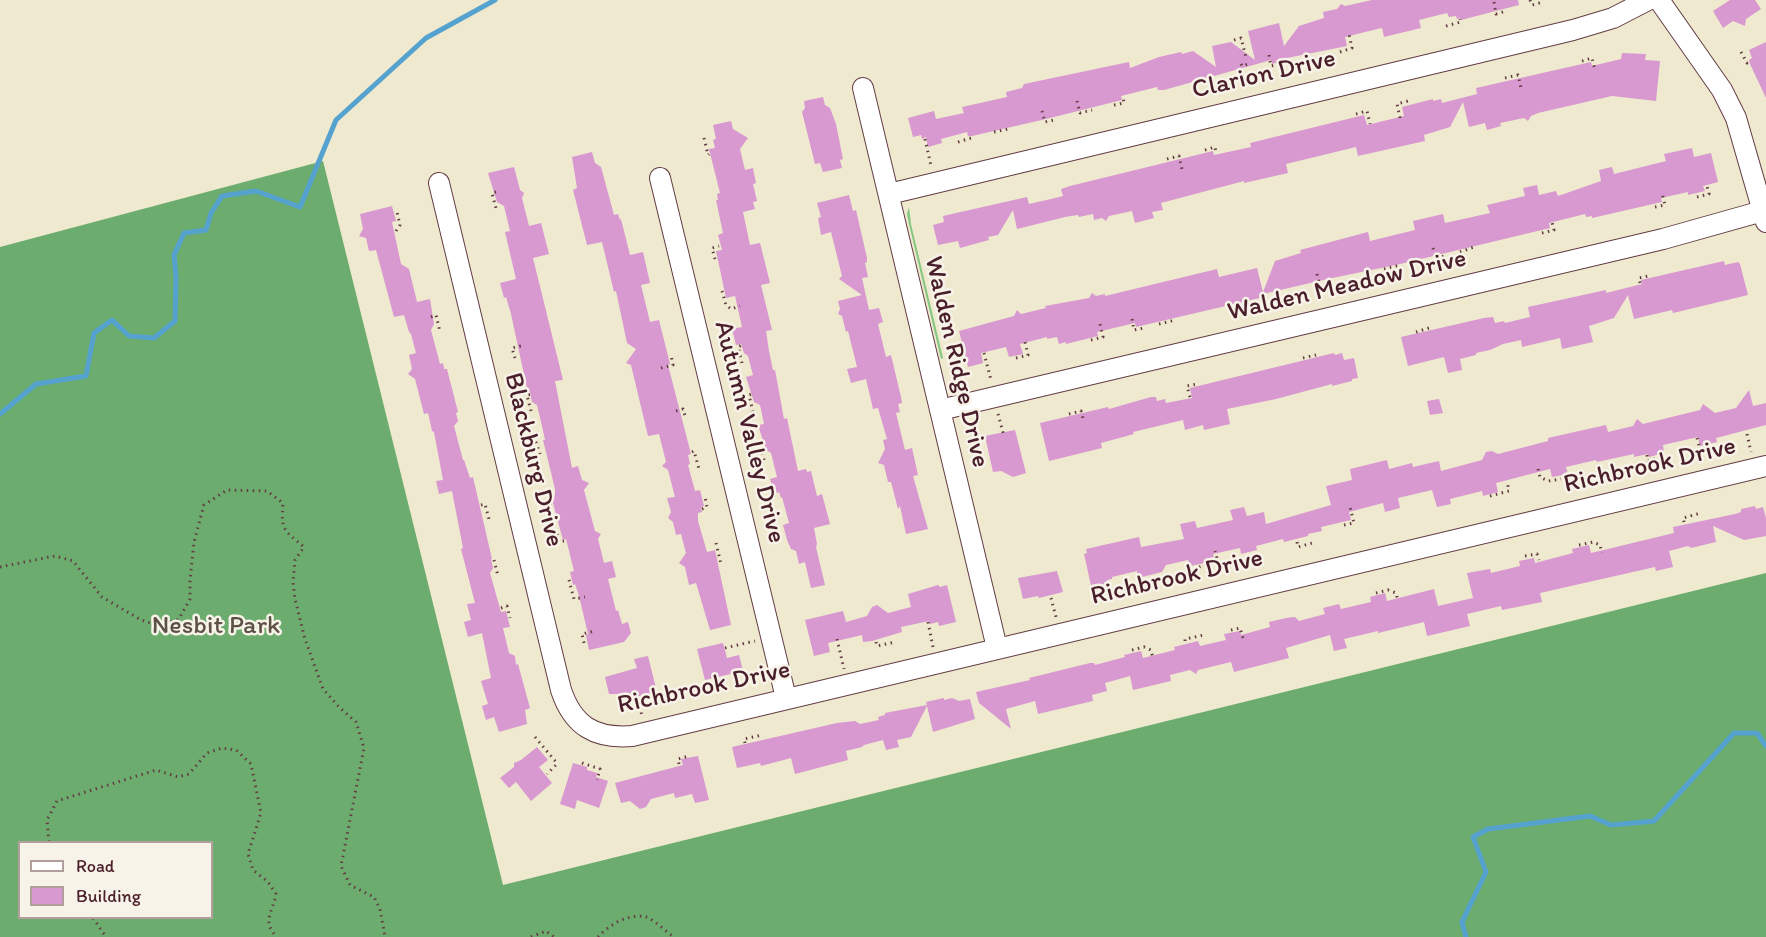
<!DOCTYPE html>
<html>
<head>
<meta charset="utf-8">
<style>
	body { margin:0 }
	#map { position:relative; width:1766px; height:937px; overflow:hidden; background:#efe9d0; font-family:Itim,sans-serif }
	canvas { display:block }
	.legend { position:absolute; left:18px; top:841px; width:195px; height:78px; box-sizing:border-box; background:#f7f3e8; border:2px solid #b29e9c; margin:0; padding:8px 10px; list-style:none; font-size:18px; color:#4a1f2b }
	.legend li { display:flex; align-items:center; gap:12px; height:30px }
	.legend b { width:30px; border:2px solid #b29e9c }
</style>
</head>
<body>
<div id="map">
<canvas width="1766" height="937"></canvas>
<ul class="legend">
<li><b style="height:8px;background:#fff"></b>Road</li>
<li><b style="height:16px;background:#d898d0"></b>Building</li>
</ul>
</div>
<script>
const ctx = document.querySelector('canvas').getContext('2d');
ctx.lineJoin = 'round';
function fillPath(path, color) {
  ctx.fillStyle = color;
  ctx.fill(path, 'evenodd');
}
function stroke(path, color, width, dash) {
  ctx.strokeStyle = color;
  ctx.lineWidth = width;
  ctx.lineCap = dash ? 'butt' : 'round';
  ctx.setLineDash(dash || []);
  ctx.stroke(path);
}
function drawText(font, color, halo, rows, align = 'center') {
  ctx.font = font + ' Itim,sans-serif';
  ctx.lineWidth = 5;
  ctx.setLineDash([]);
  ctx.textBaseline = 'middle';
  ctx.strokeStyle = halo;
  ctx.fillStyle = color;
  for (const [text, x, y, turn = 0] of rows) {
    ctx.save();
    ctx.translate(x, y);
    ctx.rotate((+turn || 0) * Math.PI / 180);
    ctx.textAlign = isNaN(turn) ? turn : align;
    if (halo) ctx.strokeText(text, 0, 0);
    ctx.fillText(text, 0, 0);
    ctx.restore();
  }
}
fillPath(new Path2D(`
	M909,207L911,224L943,358L941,359L909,224L907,214Z`), '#85c77f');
fillPath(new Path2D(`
	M323,161L503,885L1766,573V937H0V247ZM20,842H212V918H20Z`), '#6cac6e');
stroke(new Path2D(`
	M0,414L36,384L86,376L94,333L112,320L129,336L154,338L175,321L176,277L174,255L184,233L206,230L211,213L222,196L256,191L300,207L336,120L426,38L495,0
	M1466,937L1462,922L1486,872L1473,837L1488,829L1590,816L1611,825L1654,821L1734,733H1757L1766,746`), '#55a2ce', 5);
fillPath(new Path2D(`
	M1372,0H1518L1519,5L1461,20V18L1457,19L1456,16L1449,17L1447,13L1419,20L1421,28L1384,37L1382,28L1365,32L1345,37L1347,46L1287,58V60L1272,64L1271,60L1164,90H1158L1157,87L1121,96L1122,100L1046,119L972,136H968L967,132L941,139L942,143L928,147L926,137L922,139L921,135L913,137L908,118L934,111L936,119L964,113L962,107L1007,97L1006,92L1022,88L1024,84L1129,62L1130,68L1159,57L1181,52L1182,54L1193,51L1216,67L1212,46L1231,42L1255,60L1248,31L1279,23L1284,46L1299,26L1324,18L1323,12L1337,9L1341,4L1345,6Z
	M1730,0H1755L1761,9L1746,19L1745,26L1733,21L1723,28L1713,11Z
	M1766,42V98L1750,64L1749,60L1752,58L1749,50Z
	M1622,53L1646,54L1645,60L1660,61L1656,101L1612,96L1538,113L1531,116L1528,121L1524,118L1500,123L1501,126L1487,130L1485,123L1469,127L1463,102L1450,127L1424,135L1425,141L1358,156L1356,147L1286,164L1288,173L1244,183V181L1161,203L1163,210L1152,212L1154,218L1135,223L1132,211L1109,216L1106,221L1102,218L1094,220L1093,214L1079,217L1078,215L1065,217L1017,229L1013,210L998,235L988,237L989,240L960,248L958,241L938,245L933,225L944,222L943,216L1027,197L1029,204L1051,199L1063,196L1061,189L1070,186L1213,151L1214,155L1251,147L1250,143L1364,115L1367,125L1404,116L1402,107L1433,99V101L1441,99L1442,103L1477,94L1476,88L1591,62L1592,66L1621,59Z
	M823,97L825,105L830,108L836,124L843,159L840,160L842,168L823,172L820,163L815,164L802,112L805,108L804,101Z
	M731,121L733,129L748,138L740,149L745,170L753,168L756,183L753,184L757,201L753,202L755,209L743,212L750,245L760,243L770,283L761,285L772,330L766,331L769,351L773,370H775L784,419L787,418L798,471L806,469L807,472L811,471L817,496L822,494L830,524L814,528L817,544L816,547L825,585L811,588L805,562L799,564L796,551L791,549L787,540L783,525L789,523L782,497L781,498L779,492L774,494L770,479L777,477L771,453L766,450L758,425L764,424L760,405L754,402L746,377L753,375L748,356L744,353L741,344L736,345L732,329L742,327L735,296L726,298L716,251L722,250L718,235L723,233L716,200H718L717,194L720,193L709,149L715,148L713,140L716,139L713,125Z
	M1692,148L1694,157L1711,153L1718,182L1703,186L1705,191L1688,195V192L1661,198L1662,202L1592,218V216L1586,217L1585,214L1549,223L1550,228L1400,264L1323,280L1263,294L1264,297L1136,327L1135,323L1097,332L1098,336L1066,344V342L1059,344L1057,337L1047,339V337L1020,344L1023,354L1009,357L1006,347L981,353L983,363L968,367L959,331L1014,316L1017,310L1021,314L1046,308L1045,306L1089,298L1092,293L1096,296L1105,294V296L1217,269L1219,277L1257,268L1263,292L1275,261L1301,253L1300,250L1368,232L1370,241L1415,230L1413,221L1443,214L1445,223L1490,213L1487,205L1525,196L1523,188L1537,185L1539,195L1556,191L1558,196L1601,181L1599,170L1612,167L1614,174L1666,161L1664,154Z
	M592,152L595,163L601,167L614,215L618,214L620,220L621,219L630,255L643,252L650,283L641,285L650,322L659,320L670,364L668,365L691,454L688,455L690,464L688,465L695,491L700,490L704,506L701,507L702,512L698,513V521L707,552L715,550L731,625L710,630L696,583L689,585L685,567L679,563L686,553L681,534L676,535L673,522L668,518L671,512L667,498L675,497L668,470L662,466L666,462L659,434L648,436L631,365L626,363L636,349L627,343L616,291L614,292L602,242L587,245L573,190L577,188L572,157Z
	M514,167L520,190L524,193L522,198L529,226L541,223L549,254L533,258L563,380L555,381L572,468L578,466L582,480L589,483L584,490L595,531L601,534L598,539L604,563L612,561L616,577L608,579L616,611L618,610L622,624L628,622L631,633L624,642L589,650L586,635L588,634L579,596L575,584L573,585L570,572L574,571L566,539L563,540L551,496L555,495V489L543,440H545L542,426L537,405L532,402L530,392L528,393L511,314L506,297L504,298L500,283L516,279L505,232L510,231L504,206L497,202L488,173Z
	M849,195L853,211L856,210L867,258V262L865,263L868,277L862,278L869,310L879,308L883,322L878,324L886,357L891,355L901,397L902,403L898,404L900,412L896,413L905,450L912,448L918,475L913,476L928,529L906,534L900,506L898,509L891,482H888L884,465L878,463L885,449L883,440L887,439L878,408L873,409L866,379L851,383L847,369L857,367L848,331L846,332L842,316L838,314L840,309L838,301L862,295L839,279L842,276L831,232L821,235L818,218L821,217L817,203Z
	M392,206L396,221L392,222L401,264L409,269L417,302L430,299L434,324L431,330L440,364L443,363L444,369H447L458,412L456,413L458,421L454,426L463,460H464L470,478L473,477L492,559H491L493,568L490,573L501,612L506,611L510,627L503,628L509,653L515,656L516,665L518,664L530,708L525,710L527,724L499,732L494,717L486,720L482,706L488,704L481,681L491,678L482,633L468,637L464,622L471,620L467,604L475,603L461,549L463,548L452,491L439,494L436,481L443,480L434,432L432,431L428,413L424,414L415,379L408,374L412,369L409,355L416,353L411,334L409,332L404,315L394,317L376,250L369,251L366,238L359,236L363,229L360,214Z
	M1724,261L1725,265L1738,262L1740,264L1748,295L1673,313L1672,310L1634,319L1628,295L1614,318L1589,326L1593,342L1562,349L1560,338L1522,347L1521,340L1503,344L1490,350L1476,353V355L1460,359L1462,370L1448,373L1444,357L1408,366L1401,337L1484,318L1493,317L1495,323L1504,321L1505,323L1530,317L1528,307L1606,290V293L1642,284L1641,280Z
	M1334,353L1335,355L1342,353L1344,360L1354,358L1358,378L1352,379V381L1332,386V384L1276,399L1227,409L1230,424L1204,430L1203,425L1185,430L1183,420L1133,432L1134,434L1101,443L1102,448L1049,461L1040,423L1108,407L1109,409L1151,397H1156L1157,401L1165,399L1166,403L1192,398L1190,388Z
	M1749,390L1753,406L1766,403V425L1716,438L1717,442L1700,446L1698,437L1663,445L1664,453L1649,457L1648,454L1634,457V454L1597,462L1596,460L1566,467L1568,474L1552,477L1550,469L1496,483L1498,492L1483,496L1482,491L1450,499L1451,504L1437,507L1432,490L1398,498L1400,508L1385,512L1383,503L1349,512L1351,520L1321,527L1322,531L1308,534V536L1284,542L1283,539L1256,546L1257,550L1241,554L1240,548L1213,554L1214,557L1205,560V563L1190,566L1188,560L1166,565L1162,572L1138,578L1137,571L1112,577V579L1107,580L1108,586L1092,590L1084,554L1087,553L1086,549L1139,537L1141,547L1184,539L1180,524L1195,521L1197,528L1233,520L1230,510L1244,507L1247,516L1264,512L1266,524L1331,505L1326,486L1352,480L1350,469L1387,460L1389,469L1412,463L1413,467L1439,461L1441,471L1482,460L1486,452L1492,451L1498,454L1548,441V438L1606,425L1608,432L1633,426L1637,419L1643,424L1700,410L1703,404L1715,413L1736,408Z
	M1439,399L1443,413L1430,415L1427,401Z
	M1015,430L1026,473L1013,477L1001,471L993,472L985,436Z
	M1755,506L1756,509L1763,507L1766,518V536L1744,540L1713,526L1716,542L1691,548L1688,546L1669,551L1673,567L1656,571L1655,567L1540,593L1542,602L1502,610L1501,606L1467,614L1470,626L1427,636L1424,622L1378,633V631L1344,639L1347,648L1334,651L1330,635L1286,648L1289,658L1234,672L1231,662L1198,670L1196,674L1190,670L1170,675L1171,681L1133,690L1130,676L1105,683L1107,691L1092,695L1093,701L1038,714L1035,701L1006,709L1011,729L979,703L976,692L1030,680L1029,678L1090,663H1094L1095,665L1125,657L1124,655L1141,651L1143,658L1175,650L1174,647L1198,641L1200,646L1226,640L1224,634L1240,631L1241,635L1270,627L1269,622L1286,618L1295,617L1299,621L1325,614L1323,608L1339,604L1341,609L1371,602L1370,597L1385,593L1387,601L1434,589L1438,606L1473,598L1467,573L1490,569L1491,573L1520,566L1519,561L1534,558L1535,563L1573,553L1572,549L1589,545L1591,553L1674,533L1673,527L1735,514L1741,512V509Z
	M1057,571L1063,592L1039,598L1038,596L1023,599L1018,578Z
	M938,585L940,587L947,585L956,622L939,626L938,622L930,624L929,621L901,627L902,632L872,641L863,642L862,635L828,643L830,652L814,656L805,620L843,611L846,622L867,616L872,607L877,605L888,613L911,607L908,594Z
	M723,643L727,658L739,655L743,671L705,680L697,649Z
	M648,656L657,692L627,699L620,694H609L605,677L637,668L634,659Z
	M944,698V700L952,698L959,701L970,699L975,719L933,732L927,706L911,737L897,740L899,747L886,750L883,740L864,745L862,747L846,751L848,760L795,774L791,758L761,766L760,763L737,768L732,747L837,723L855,721L860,724L879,720L878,717L885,715V713L927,705L926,702Z
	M537,747L548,760L539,767L552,783L531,801L516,782L509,788L500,778L514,767V763L521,760Z
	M698,756L709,800L695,803L692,794L675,798L674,793L651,799L646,807L640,809L630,801L621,803L615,783L683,765L681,759Z
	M573,763L587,767V770L597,773L596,777L608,781L599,808L577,800L575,809L560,804Z`), '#d898d0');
const street = new Path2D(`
	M1659,0L1722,90L1736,118L1766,222
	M863,88L997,648
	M660,178L786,698
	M439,183L561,690C573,726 595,739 632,736L1766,466
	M889,194L1573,30L1613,18L1648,0
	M940,410L1663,239L1766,210`);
stroke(street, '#633d44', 22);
stroke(new Path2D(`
	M1530,0L1532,5L1543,2
	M1494,2L1496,14L1506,11
	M1446,26L1461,22L1460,19
	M1234,40L1241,38L1246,57
	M1340,52L1352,48L1349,34
	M1741,52L1747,63L1749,62
	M1269,55L1271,66L1280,64
	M1582,61L1592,58L1595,70
	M1241,64L1242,66L1248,64
	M1505,78L1518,75L1521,88
	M1077,101L1080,113L1092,110
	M1114,105L1124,103L1123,97
	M1042,111L1045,122L1054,120
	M1356,114L1367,111L1370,124
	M1400,118L1397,104L1408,101
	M994,132L1008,129V128
	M704,138L708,155L709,154
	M925,139L931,166
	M958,142L971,138L970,136
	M1205,150L1215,147L1216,153
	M1167,159L1179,156L1182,169
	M496,192L492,193L497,212
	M1697,197L1709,194L1707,186
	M1655,207L1665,205L1662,193
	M396,231L400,225L397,212
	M1542,233L1554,230L1552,222
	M1433,248L1436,259L1444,256
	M1460,252L1474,247
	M715,259L712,248L719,246
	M1384,269L1400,265
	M1317,274L1320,289L1333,287
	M1640,283L1639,278L1648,276
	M722,291L726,305L731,309L740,306
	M431,317L436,315L440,332
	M1132,319L1134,330L1144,328
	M1159,324L1175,320
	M1416,332L1429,328
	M1091,340L1103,337L1100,324
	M984,353L991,380
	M515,358L512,348L525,345
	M1016,358L1028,355L1025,342
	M1303,358L1316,355
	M742,363L738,347L742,345
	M661,368L673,365L671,355
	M1190,397L1187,386L1197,384
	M531,411L527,395L532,394
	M676,411L683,409L686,419
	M753,412L749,395L754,393
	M998,414L1004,436
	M1069,414L1081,411L1084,422
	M1747,434L1751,452
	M534,436L540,454
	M1697,438L1700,449L1710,446
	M692,452L694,451L699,469
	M1647,455L1648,461L1658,458
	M764,460L760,443L766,442
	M1538,469L1540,477L1548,481L1561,479
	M769,487L772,496L779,494
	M1490,496L1509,491L1507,481
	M481,505L485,504L490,523
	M550,505L548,495L553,493
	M702,509L707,507L705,497
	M1684,522L1683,518L1701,513
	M1344,525L1354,523L1350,507
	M557,534L559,542L564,541
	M1297,542L1298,547L1316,542
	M716,543L721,564
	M1579,545L1593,542L1600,545L1602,553
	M1525,556L1537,554L1539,560
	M494,560L498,576
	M0,567L55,556L73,561L102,597L141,620L159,626L179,619L190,599V580L194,542L204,505L227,490L267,491L283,503C281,531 283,529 304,547L295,560L293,582L295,599L305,639L323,689L339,707L356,722L364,748L341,866L350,885L374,897L380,909L385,937
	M1199,567L1218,562L1215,551
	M569,580L574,599L585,597
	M1101,590L1110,588L1108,581
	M1376,593L1388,590L1396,593L1398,601
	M1051,598L1056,617
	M501,608L507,606L510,618
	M928,622L933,647
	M1231,630L1240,628L1243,638
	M837,639L844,669
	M1185,641V639L1204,635
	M876,642L877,646L895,642
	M584,643L582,634L595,631
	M725,648L755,641
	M1132,650L1144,647L1151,650L1153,659
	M637,695L642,716
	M535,737L556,762V765L547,774
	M745,743L744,739L762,735
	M582,763L600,769L597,780
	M679,764L678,759L689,756
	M49,842L47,820L57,801L156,770L178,777L189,774L207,753L222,748L236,750L251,764L261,813L248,854L253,870L268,882L276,894C273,912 261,921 277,937
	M93,918L106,937
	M531,937L546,931L554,937
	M598,937C609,925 628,913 646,917C655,920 666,932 674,937`), '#633d44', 3, [1.5, 4.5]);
stroke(street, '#fff', 20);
drawText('26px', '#4a1f2b', '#f7f3e8', [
	["Clarion Drive",1264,75,-13],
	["Walden Meadow Drive",1347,286,-13],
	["Walden Ridge Drive",956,362,77],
	["Autumn Valley Drive",749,432,76],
	["Blackburg Drive",533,460,76],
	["Richbrook Drive",1650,466,-13],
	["Richbrook Drive",1177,578,-13],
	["Richbrook Drive",704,688,-12]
]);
drawText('26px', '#5c5144', '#f7f3e8', [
	["Nesbit Park",216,626]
]);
</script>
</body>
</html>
